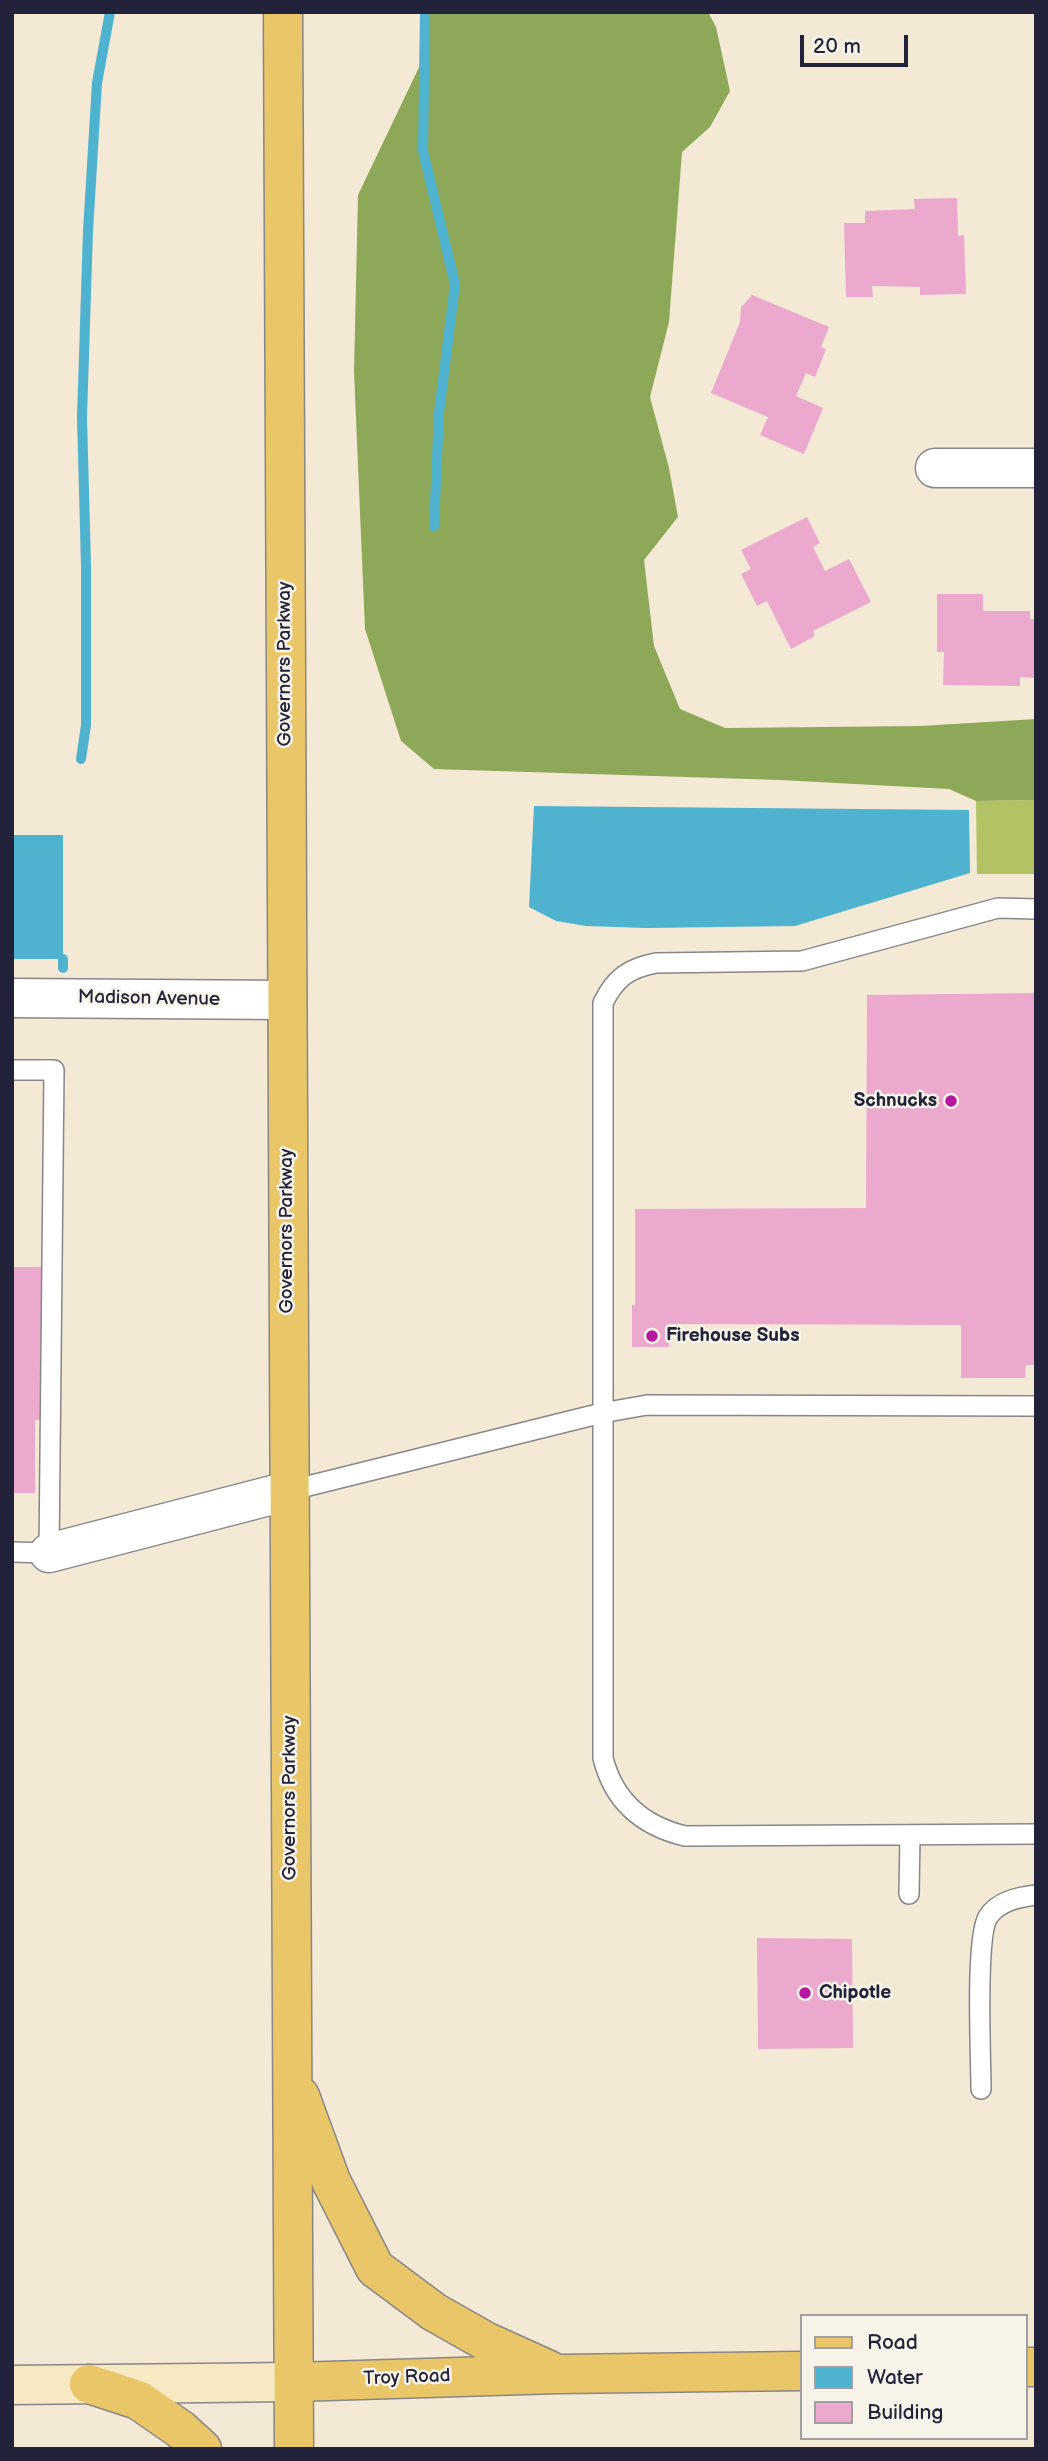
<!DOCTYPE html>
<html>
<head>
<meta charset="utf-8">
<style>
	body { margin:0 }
	#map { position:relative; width:1048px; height:2461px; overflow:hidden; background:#f3e9d4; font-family:"Balsamiq Sans",sans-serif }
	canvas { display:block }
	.frame { position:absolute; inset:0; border:14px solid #22223b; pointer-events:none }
	.legend { position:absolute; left:800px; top:2314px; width:228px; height:126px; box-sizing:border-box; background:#f7f3e8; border:2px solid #a29fa3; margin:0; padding:9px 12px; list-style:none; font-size:21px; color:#22223b }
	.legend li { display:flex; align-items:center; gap:14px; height:35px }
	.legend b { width:35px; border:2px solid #a29fa3 }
	.scale { position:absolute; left:800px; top:35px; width:108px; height:32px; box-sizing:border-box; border:4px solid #22223b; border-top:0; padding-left:9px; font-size:21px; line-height:24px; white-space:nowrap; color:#22223b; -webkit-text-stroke:5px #f7f3e8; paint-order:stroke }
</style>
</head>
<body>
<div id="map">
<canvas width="1048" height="2461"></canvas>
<div class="frame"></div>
<ul class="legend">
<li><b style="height:9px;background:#e9c769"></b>Road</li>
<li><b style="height:19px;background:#4fb2ce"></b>Water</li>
<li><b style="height:19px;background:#ebaacd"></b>Building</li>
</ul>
<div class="scale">20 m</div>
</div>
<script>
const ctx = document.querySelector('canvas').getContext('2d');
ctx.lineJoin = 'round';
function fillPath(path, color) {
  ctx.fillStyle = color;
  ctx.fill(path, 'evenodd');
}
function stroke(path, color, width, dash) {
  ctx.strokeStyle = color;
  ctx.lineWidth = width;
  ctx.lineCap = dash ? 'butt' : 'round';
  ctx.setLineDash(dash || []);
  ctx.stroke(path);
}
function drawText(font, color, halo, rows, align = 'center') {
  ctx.font = font + ' "Balsamiq Sans",sans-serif';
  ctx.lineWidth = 5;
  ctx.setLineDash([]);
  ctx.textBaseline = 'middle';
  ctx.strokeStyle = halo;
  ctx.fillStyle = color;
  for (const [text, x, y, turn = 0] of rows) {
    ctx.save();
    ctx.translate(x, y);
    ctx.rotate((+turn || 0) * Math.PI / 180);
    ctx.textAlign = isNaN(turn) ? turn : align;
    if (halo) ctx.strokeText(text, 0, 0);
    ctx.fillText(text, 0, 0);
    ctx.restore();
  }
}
fillPath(new Path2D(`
	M1036,800V874H977L976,801Z`), '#b3c264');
fillPath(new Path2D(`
	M424,12H708L716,27L730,91L710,127L682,152L669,322L650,397L669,468L678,517L644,560L654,646L680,709L725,728L920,726L1036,719V800L976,801L949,789L780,780L434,769L401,741L365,629L354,372L358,195L422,61Z`), '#8ea85a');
fillPath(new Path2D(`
	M534,806L969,810L970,873L795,926L646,928L586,926L556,921L529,907Z
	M12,835H63V959H12Z`), '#4fb2ce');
stroke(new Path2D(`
	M425,12L423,151L455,284L439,413L434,526
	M81,759L86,725V566L82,417L88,231L97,83L110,12
	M63,959V968`), '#4fb2ce', 10);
fillPath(new Path2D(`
	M957,198L958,236L964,235L966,294L920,295V287L872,286L873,297H846L844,223H865V211L915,209L914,199Z
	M752,295L829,327L821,347L826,349L815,377L806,373L796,396L823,408L804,454L760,435L768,417L711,393L740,322L741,307Z
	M807,517L820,543L813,547L825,571L849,559L871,602L813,631L815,636L791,649L767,601L757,606L741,574L751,569L741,550Z
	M937,594H983V611H1030V619H1036V678L1020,677V686L943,685L944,652H937Z
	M1036,993V1365H1026L1025,1378H961V1325L670,1324L669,1347H632V1305H635V1209L866,1208L867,995Z
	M12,1267H45L44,1420H35V1493H12Z
	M757,1938L852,1939L853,2048L758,2049Z`), '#ebaacd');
const service = new Path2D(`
	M1036,909L998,908L802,961L656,963C629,968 615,978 603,1003V1758C614,1802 643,1826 685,1836L1036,1834
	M12,1070H54L49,1553L12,1552
	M288,1491L602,1413L647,1405L1036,1406
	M909,1894L910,1835
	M981,2089C981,2058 975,1938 988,1917C998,1901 1019,1897 1036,1895`);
const minor = new Path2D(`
	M935,468H1036
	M12,998L286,1000
	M49,1553L288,1491`);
const secondary = new Path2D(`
	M12,2385L294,2382`);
const primary = new Path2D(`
	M283,12L294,2449
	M300,2096L331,2181L375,2268L434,2312L487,2342L549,2370
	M1025,2367H1036
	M294,2382L558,2374L801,2371
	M89,2384L138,2400L180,2429L202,2449`);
stroke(service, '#8a8688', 22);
stroke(minor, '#8a8688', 41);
stroke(secondary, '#8a8688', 41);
stroke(primary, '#8a8688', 41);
stroke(service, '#fff', 19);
stroke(minor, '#fff', 38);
stroke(secondary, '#f6e9c3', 38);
stroke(primary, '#e9c769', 38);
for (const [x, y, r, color] of [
	[951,1101,7,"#b5179e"],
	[652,1336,7,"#b5179e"],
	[805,1993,7,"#b5179e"]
]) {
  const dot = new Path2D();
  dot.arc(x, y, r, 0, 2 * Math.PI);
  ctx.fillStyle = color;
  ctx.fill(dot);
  stroke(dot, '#f7f3e8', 2.5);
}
drawText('19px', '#22223b', '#f7f3e8', [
	["Governors Parkway",285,664,-90],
	["Madison Avenue",149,999,1],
	["Governors Parkway",287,1231,-90],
	["Governors Parkway",290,1798,-90],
	["Troy Road",407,2378,-2]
]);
drawText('bold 19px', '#22223b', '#f7f3e8', [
	["Schnucks",937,1101,"right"],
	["Firehouse Subs",666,1336],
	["Chipotle",819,1993]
], 'left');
</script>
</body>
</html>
